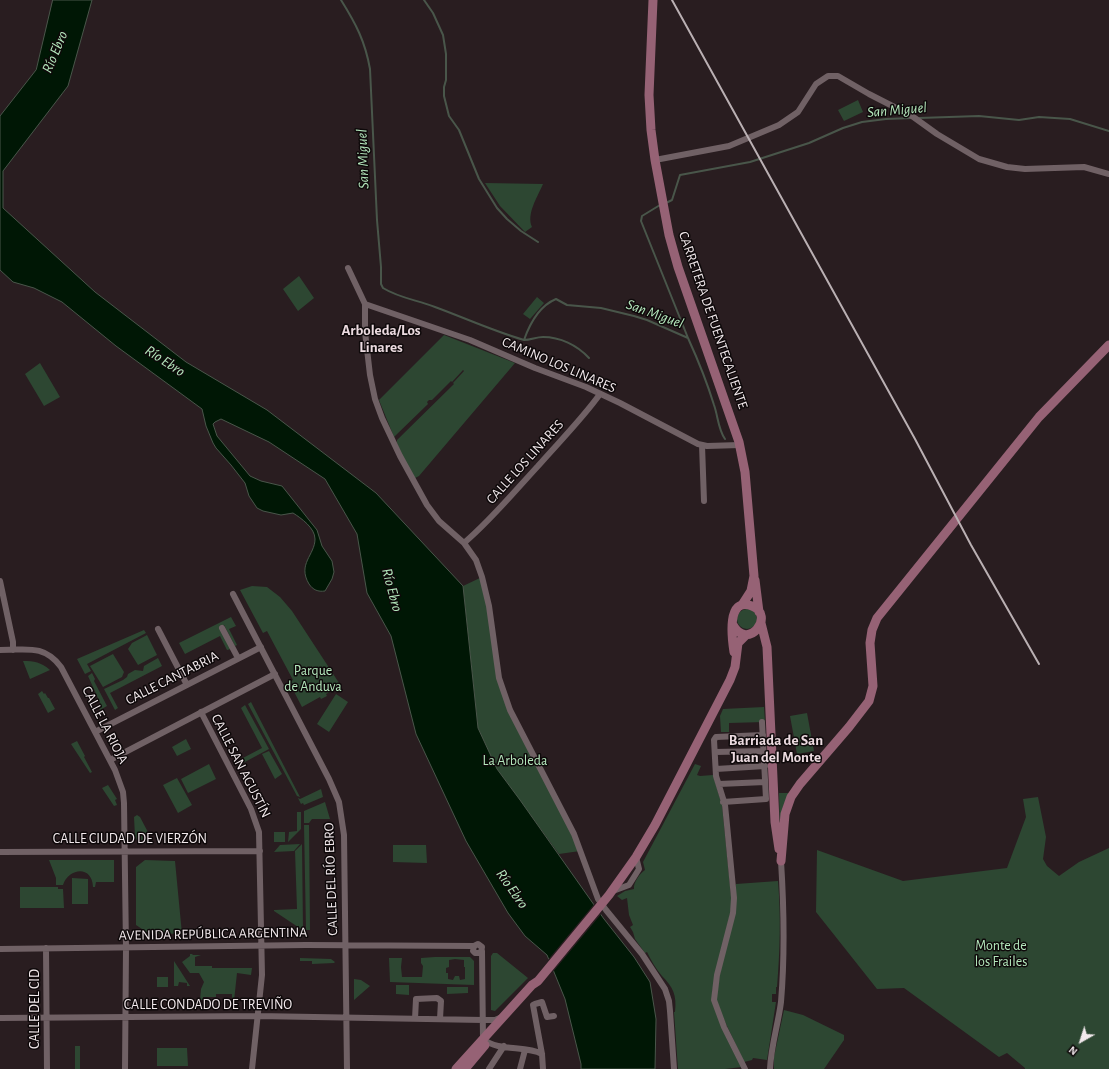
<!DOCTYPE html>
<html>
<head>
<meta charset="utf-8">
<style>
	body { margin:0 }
	#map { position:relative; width:1109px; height:1069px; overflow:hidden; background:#291d20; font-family:"Alegreya Sans",sans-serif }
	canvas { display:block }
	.north { position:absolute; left:1061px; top:1021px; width:40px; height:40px; -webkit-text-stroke:3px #0e090a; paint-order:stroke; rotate:219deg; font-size:11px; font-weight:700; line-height:16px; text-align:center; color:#f2e9ec }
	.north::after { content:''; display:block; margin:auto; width:14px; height:18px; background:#f2e9ec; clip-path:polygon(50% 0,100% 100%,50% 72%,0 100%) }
</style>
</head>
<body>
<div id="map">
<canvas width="1109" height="1069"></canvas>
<div class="north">N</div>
</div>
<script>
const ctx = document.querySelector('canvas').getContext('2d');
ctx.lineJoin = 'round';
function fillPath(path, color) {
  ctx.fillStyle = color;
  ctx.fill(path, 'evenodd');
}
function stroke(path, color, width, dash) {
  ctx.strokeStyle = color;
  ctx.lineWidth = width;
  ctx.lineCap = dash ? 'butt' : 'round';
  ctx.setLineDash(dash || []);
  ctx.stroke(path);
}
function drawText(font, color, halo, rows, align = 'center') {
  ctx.font = font + ' "Alegreya Sans",sans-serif';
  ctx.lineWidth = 3;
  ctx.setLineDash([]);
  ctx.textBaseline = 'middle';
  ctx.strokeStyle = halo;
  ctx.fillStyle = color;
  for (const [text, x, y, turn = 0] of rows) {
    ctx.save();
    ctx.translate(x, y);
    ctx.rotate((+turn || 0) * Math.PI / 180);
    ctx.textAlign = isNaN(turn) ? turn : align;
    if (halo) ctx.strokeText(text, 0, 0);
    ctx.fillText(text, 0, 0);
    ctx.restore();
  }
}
fillPath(new Path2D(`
	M858,100L863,112L844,121L838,110Z
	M485,183L543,184C538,196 526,214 532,227L525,232L500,206Z
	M299,276L314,298L298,311L283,289Z
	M537,297L544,303L530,319L523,314Z
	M444,335L515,363L419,476L415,478L404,460L397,443V440L454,384L453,383L464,371L463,370L452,382L451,381L432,400H429L427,402L428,404L394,437L379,400Z
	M40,363L60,397L44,406L25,374Z
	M482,577L502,690L580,851L559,854L497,769L478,728L463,586Z
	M252,586L267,587L280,597L292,611L341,686L326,694L327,696L321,699L320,697L302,707L289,682L293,680L267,631L263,633L240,590Z
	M737 619a10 10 0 1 1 20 0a10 10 0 1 1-20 0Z
	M231,617L236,626L229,629L237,645L235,646L224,625L219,627L231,649L227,650L220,636L185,654L179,643Z
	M144,630L146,633L87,664L91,671L85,674L77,659Z
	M147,635L157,655L138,665L128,649L132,643Z
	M113,654L124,672L122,677L103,687L90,666Z
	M158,658L162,666L110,693L118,708L115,710L104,689L123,680L127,677L128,674L135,670L143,671L144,666Z
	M23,661C34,661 41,662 50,670L30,679Z
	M92,673L95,679L94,681L107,706L100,710L99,709L102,707L88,676Z
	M42,691L44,694L45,693L48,698H49L55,709L48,713L38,694Z
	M336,694L348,702L329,732L317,724Z
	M251,702L300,797L297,796L248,704Z
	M245,705L269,749L243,763L241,759L262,748L241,708Z
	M764,707L765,722L729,723V732H721L720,716L723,709Z
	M807,713L814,751L797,754L790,716Z
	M186,739L191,749L177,756L172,747Z
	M77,741L85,756L84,757L92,772L90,773L71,744Z
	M269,751L282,774L275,779L262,754Z
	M209,764L216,779L188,793L181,779Z
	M695,764L701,766L697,775L700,776L713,775L722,805L732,905L712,992L742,1067L725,1069H678L674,1012H675C677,995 673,987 662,976C656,969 651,960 647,952L645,953L635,939L633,932L630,927L633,925L629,915L627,898L622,900L617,896L625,891L634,889C633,883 640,873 645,870L643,862Z
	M177,778L192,805L178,813L163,785Z
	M108,785L117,799L115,800L117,805L114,806L102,788Z
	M321,789L323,797L304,805L303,803L301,804L298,798L300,799Z
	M779,793H789L783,807L780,835Z
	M1038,797L1046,837L1043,859L1047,866L1059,876L1079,862L1109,848V1069H1025V1068L1007,1053L999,1057L904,988L877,989L816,912L817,850L903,881L1007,868L1026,817L1023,799Z
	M325,802L330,819H312L309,823H304V811Z
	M297,812H301V829L288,842L289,832L297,831Z
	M137,815L140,817L150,836L148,840H137L135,837L134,817Z
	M304,825H309L310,930H306Z
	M274,832H285V842H274Z
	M300,844L294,851L274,852L280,845Z
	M302,844L303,929H301L274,911V910L297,909L295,851Z
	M393,845H426L427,863L393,862Z
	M49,860H114V882H96L95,887H93C92,865 69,868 63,885H56V878Z
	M145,860L175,861L182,934L148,933L136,925V867Z
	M72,878L88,879V904H72Z
	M778,881C781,916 780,952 777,987H776V994H772V1002H776L767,1060L753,1058L752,1060L744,1062L719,1009L716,997L736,884Z
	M20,887H58V889H63L64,908H20Z
	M493,953H497L528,978L495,1011L491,1010V956Z
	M190,954H192L193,955H201L195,957V966H212V968H252L251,975L237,973L234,1001H232V994H216V997H203V1000H200L201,989L204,982L199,973H190L182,962L190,956Z
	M435,957H470L474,961V985L390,982L389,958H402L401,967L402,977H422L423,966L421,963V958ZM455,959L464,960V967H465V979L460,980L459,976H455L453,980L448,979V973H446V968L449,967V960Z
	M300,958L331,959L335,962L334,963L312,964V961H300Z
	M174,961L190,986H187V983L179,982L178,986H174Z
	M157,977H168V987H157Z
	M354,979L361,980L370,986L354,1000Z
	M396,985H409V995L396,994Z
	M447,987H468V993L447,994Z
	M784,1010L803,1015L844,1035V1040L824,1069H774V1057Z
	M75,1046H80V1069H75Z
	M157,1048H187L188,1066H157Z`), '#2d4732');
const water = new Path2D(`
	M53,0H92L68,86L3,171V208L95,292L186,362L267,410L376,493L463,586L478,728L497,769L520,800L604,919L634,957L650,982L656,1019L655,1069H581V1064L565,999L547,955L525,936L508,913L466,841L416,734L391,636L367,593L357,534L325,479L269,442L221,419L215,422L213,424L217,436L250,476L261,481L282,486L317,530L322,546L332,561L334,572L332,579L325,591C318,592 313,590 309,584C297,564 315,555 315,539C315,528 301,518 293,513L281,515L263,511L257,508L249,496L245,483L231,465L216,448L213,443L206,426L202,409L116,346L62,302L34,288L13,282L0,270V116L36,70Z`);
fillPath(water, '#001705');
stroke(water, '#49564a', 1);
fillPath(new Path2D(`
	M595,903L602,913L552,973L547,961Z`), '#291d20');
stroke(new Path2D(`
	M341,0C356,24 365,41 370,69L377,220L381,267V284L383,288C399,298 417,300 435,307C465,318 493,331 524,340C530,323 539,306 556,299L567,305L601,308L634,316L647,320L688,338L641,221L642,216L660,205
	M424,0L433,13L443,35L446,54V80L444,87V96L449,116L459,130L479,179L497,208L507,219L521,231L538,242
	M919,118L979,116L1019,120L1039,117L1070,119L1109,131
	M666,203L672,200L680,175L750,162L809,143L843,128L862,122L886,119L912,118
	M688,338C698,360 707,382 714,405C718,416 718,429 725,439
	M524,340C531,340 536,337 543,337C560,337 577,345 589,358`), '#49564a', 2);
stroke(new Path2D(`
	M655,160L729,146L779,125L798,112L816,84L828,76H838L869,94L912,116L937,134L979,159L1007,167L1025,169L1084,167L1109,174
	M348,268L365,304V332L370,375L375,399L382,418L400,456L427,505L439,521L464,543L476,560L482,577L489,606L499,678L510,710L574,834L598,899L606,910L642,954L665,989L669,1001L670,1011L674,1069
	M365,304L470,340L535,368L586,387L620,403L698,444L707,446L740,445
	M702,445L704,501
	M464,543C491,520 514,492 538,466C559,442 582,419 600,394
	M0,581L13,642V650
	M233,594L329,779L339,802L344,835L347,1069
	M222,628L238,658
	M158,629L187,685
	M0,650C26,650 44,644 61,667L115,770L123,792L124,803L126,948L125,1069
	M201,712L251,809L259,832L262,975L252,1069
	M95,732L261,647
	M715,752L763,751
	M110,760L275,674
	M716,769L765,766
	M719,784L765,782
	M723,802L766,799L762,722
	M0,852L260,851
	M613,891L629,885L639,869L636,857
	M46,948L47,1069
	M0,949L306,945L474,946L478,944L482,947L481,953H475L473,951L474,946
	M482,951L483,1039C499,1052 525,1045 542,1054
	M0,1018L258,1016L483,1020H495L502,1017
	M415,1019L416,999L437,998L441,1001L440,1019
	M489,1069L504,1046
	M520,1069L525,1050
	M543,1069L542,1054L533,1005L535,1004L542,1002L547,1017L554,1016
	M745,1069L724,1027L714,1000L717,975L733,913L734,898L727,825L725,805L716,776L714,740L716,737L763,735
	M770,1069C771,1046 778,1025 781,1002C785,955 784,908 781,861`), '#706165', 6);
stroke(new Path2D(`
	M653,0L649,95L651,130L655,160L669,235L678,267L739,442L745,472L754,576L751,591L742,605
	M755,580L759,612
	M761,623L767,647L775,822L779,849
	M733,625C748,652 776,615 752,606C726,596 732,639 734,652
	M781,861L785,814L791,797L800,784L849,727L869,701L873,686L870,643L872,630L877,618L1039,417L1109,345
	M456,1069L532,985L538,981L609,895L636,857L655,825L730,680L735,667L738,643L746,635
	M465,1069L485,1045`), '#966275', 9);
stroke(new Path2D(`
	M672,0L915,439L971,545L1039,664`), '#bab0b3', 2);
drawText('14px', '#f2e9ec', '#0e090a', [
	["CARRETERA DE FUENTECALIENTE",713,320,71],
	["CAMINO LOS LINARES",559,365,23],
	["CALLE LOS LINARES",525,462,-48],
	["CALLE CANTABRIA",172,678,-27],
	["CALLE LA RIOJA",105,725,63],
	["CALLE SAN AGUSTÍN",241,766,63],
	["CALLE CIUDAD DE VIERZÓN",130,839],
	["CALLE DEL RÍO EBRO",331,879,-92],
	["AVENIDA REPÚBLICA ARGENTINA",213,934,-1],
	["CALLE CONDADO DE TREVIÑO",208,1005],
	["CALLE DEL CID",35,1009,-90]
]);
drawText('14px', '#b4e7bc', '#0e090a', [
	["Parque",313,671],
	["de Anduva",313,687],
	["La Arboleda",515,761],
	["Monte de",1001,946],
	["los Frailes",1001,962]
]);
drawText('italic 15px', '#b5e8bd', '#0e090a', [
	["Río Ebro",55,52,-67],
	["San Miguel",897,110,-5],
	["San Miguel",363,159,-92],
	["San Miguel",655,314,20],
	["Río Ebro",165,361,33],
	["Río Ebro",392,590,75],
	["Río Ebro",512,889,55]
]);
drawText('bold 15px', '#ecdbe0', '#0e090a', [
	["Arboleda/Los",381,330],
	["Linares",381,347],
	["Barriada de San",776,740],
	["Juan del Monte",776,757]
]);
</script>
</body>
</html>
